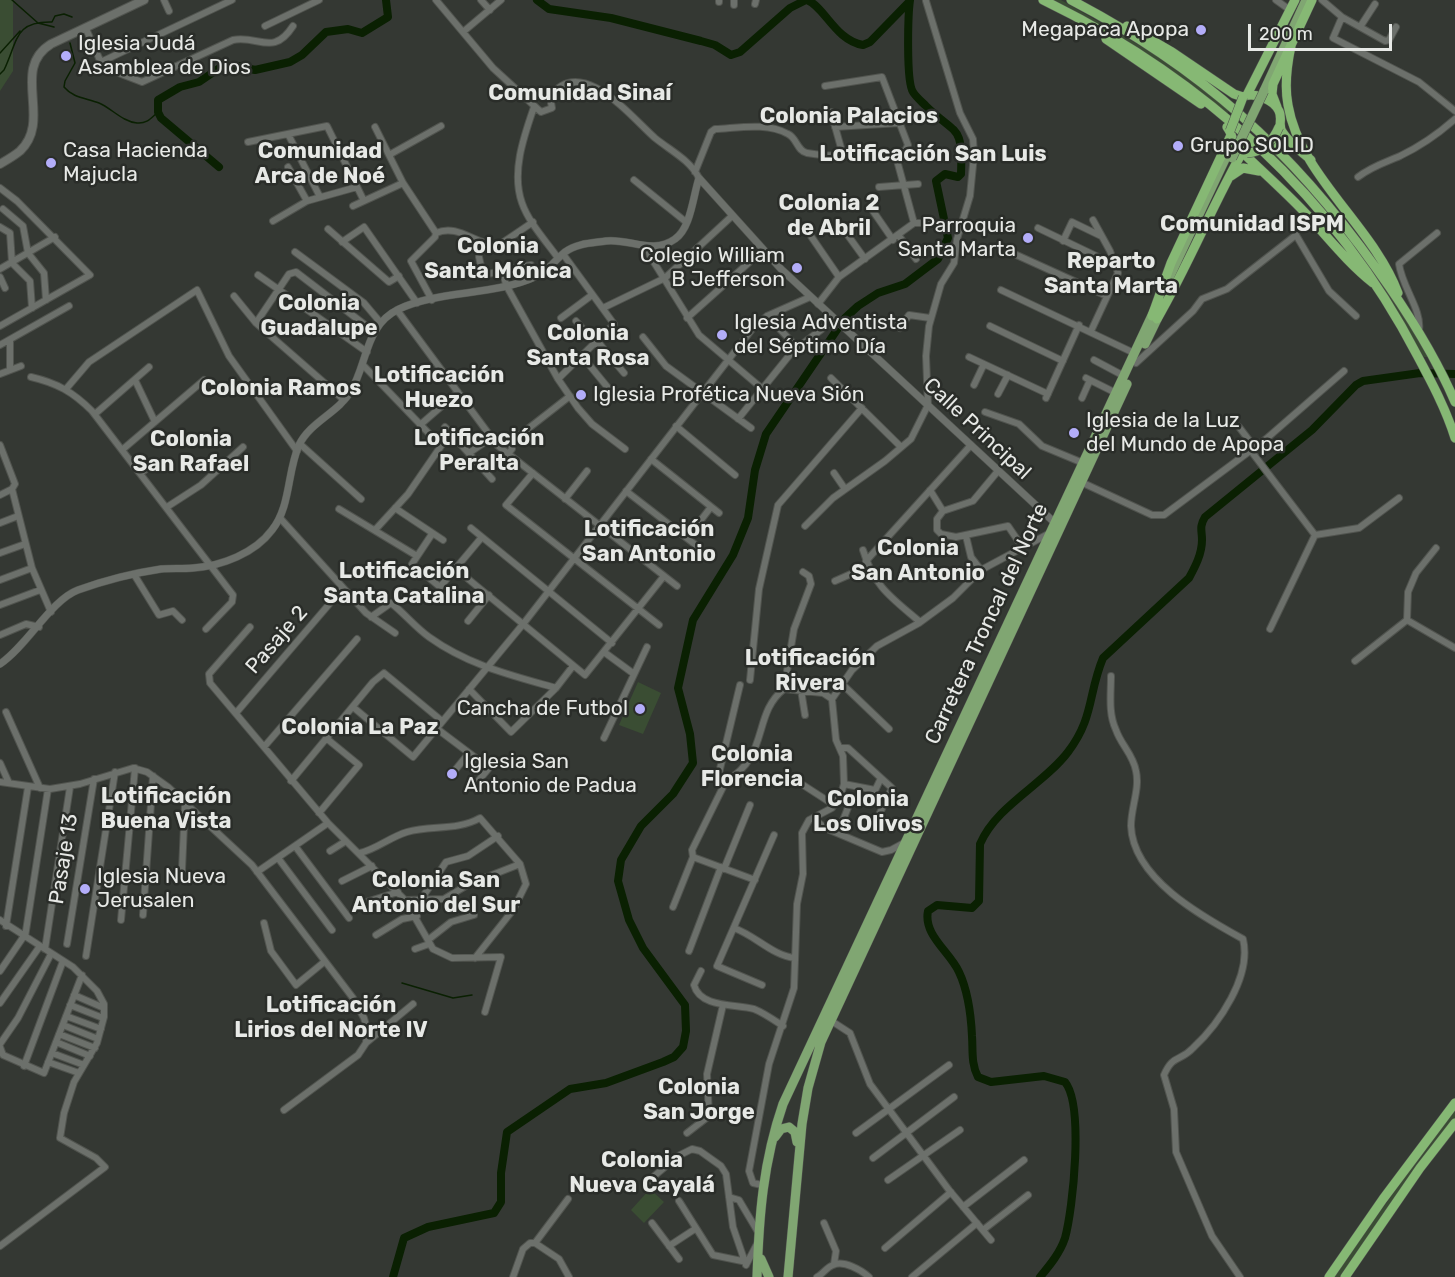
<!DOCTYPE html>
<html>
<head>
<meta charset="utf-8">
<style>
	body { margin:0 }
	#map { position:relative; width:1455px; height:1277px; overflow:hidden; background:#343833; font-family:Rubik,sans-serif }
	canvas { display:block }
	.scale { position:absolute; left:1248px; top:24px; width:144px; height:27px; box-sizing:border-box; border:3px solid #e7e9e6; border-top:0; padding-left:8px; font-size:18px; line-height:21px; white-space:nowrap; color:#e7e9e6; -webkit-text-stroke:4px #2a2d29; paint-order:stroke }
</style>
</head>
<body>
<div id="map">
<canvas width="1455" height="1277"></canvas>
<div class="scale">200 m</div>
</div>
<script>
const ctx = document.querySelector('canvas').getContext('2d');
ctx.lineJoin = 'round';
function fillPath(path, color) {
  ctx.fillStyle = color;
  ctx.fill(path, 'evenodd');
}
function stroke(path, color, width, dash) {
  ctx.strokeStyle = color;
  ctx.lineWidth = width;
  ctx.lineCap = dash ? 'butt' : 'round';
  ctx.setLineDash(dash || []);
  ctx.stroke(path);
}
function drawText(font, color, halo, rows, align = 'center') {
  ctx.font = font + ' Rubik,sans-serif';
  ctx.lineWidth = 5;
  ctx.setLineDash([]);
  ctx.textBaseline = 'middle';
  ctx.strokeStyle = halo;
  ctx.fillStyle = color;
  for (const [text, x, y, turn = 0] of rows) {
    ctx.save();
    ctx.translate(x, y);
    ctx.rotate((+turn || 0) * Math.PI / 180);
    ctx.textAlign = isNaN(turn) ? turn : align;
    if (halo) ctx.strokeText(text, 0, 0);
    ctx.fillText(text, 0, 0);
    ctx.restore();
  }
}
fillPath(new Path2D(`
	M0,0H13V71L0,91Z
	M1046,0H1061L1151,52L1229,108L1227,116Z
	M1272,148L1335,218L1395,299L1428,357H1424L1379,289L1267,152Z
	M638,682L661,693L643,734L619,725Z
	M1455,1108V1118L1417,1167L1341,1277H1333Z
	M650,1189L664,1202L644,1223L631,1210Z`), '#3a4d33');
stroke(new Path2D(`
	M12,0L38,23L54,27
	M70,43L75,63L65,81L64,87C73,98 86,98 99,103C111,108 123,122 137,123C147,124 151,118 158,112
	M0,53L20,31
	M0,74L4,70C18,41 14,21 52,22L55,16L64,14L72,17
	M402,983L453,998L472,995`), '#0a2002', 1.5);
stroke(new Path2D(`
	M537,0L549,9L611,18L701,41L715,45L731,55L740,52L790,8L806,0
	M807,0C825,7 835,40 863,45L870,42L909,2
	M219,167L161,118L158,112V100L180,87L199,82L221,67L238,66L255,70L290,62L302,55L326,32L348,29L362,33L388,17L386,0
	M393,1277L404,1238L428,1227L494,1213L501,1202V1173L507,1132L570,1089L606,1083L663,1062L674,1057L683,1047L686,1031L685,1005L643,948L629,920L618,881L621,860L641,826L673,794L693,763L690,734L678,688L693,620L733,555L748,518L755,470L766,434L845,318L858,306L878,293L905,284L938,259L948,238L936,181L945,174L958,177L961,174C963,124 957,136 926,106C922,102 916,97 913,92C906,82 908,14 910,0
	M1040,1277C1050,1265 1060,1253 1065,1238C1073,1209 1084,1105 1065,1082L1044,1076L991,1082L978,1077C971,1064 973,1050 972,1036C971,1015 968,991 959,972C950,952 923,935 928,911L937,905L972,908L979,901L980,844C997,805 1043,785 1068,752C1094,718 1088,694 1103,658L1189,578C1195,567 1202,554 1202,540C1202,530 1199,527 1205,517L1312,430L1356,385L1363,381L1420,373L1455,374`), '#0a2002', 8);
const minor = new Path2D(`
	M164,0L169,11
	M436,0L493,68L541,112L552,108L550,97C581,53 632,118 655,138C671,151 690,160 699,178
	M481,0L490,10
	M1276,0L1290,10
	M1322,0L1342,17L1333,38L1419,82L1455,111
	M719,2V0
	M755,4L756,0
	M734,5V0
	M1342,17L1385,41L1389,40L1396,27
	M265,26L319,0
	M1360,27L1375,4
	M86,29L103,67L142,82L233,40C259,35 273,57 293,26
	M463,32L501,0
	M103,61L232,0
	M534,107C524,136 511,172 522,203C529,223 546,241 558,258
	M831,112L843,155
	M375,127L403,183L436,233L435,237L411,261L432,300
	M835,127L899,123
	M288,134L320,197
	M248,142L327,126L364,201
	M389,155L441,126
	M288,167L307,201
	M695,172L711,132L715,129C738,128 767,122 788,134C797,138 797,151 807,153C835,158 867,156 895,153
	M1358,177C1372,166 1384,163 1400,156C1421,146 1438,134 1455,119
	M634,180L686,222
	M879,187L918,184
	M0,188L17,201L90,275L0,326
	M353,206L403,183
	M3,209L23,226L28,253L44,273L46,300
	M873,211L893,240
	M273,221L307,201L357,187
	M914,223H931
	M0,227L10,233L12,263L30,281L32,308
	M1038,228L1115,265
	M328,229L389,282L399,276
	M806,229L839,277
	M844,230L865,259
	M436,233C459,223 476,246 499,245L533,222
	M899,236L916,259
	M1063,241L1072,222L1101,236
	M342,242L364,227L417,303
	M647,246L650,256L699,335L772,397
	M295,252L364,303L380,322
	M1010,252L1107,296
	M479,257L483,275L531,265
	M0,269L55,237
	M503,271L506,285L558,379L578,408L592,424L625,449
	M258,275L367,352
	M0,277L5,288
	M1001,290L1134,353
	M234,296L256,323L344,400
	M818,304L839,277L914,223L895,153L905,151L908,145L882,77L825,86
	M603,308L665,278L732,216
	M397,310L497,445L677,586
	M767,316L797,347
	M561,318L592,295
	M687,318L763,250
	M576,321L596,344
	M892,321L900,328L909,315L930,318
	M256,323L289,274L296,272L373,331
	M990,326L1063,361
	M1419,330C1422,310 1402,287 1399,264L1437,233
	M1091,331L1118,273L1110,251L1093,220
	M643,337L666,366L751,428
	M10,340V369
	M598,342L624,373
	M0,345L69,306
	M582,356L609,389
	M969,357L1048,394
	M1094,360L1124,376
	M1136,363L1193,311L1202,299L1227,289L1296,235L1329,291L1356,316
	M363,365L441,446L408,494L375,530
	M0,374L21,366
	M31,377C57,383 73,392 92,411L233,595L232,602L206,629
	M831,378L901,447
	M1086,378L1116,393
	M558,379L614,324L563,254
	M135,380L155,422
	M974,385L984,364
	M66,389L89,362L197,290L229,356L297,451
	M998,394L1008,375
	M1046,398L1079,325
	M1082,398L1090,380
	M985,412L1019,424L1042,446L1083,463
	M95,414L149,367
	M738,419L792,352L835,319
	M420,425L458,392
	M676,426L735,475
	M445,427L492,479
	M1239,427L1255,448
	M300,444L361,499
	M0,445L15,484L12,489L32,568L51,612
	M122,450L204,380
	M1251,451L1315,535
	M469,453L491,438
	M508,454L512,449L511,442L570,396
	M651,459L719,513
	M141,473L155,462
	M533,473L506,505L659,625
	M834,473L845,489
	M1083,483L1152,515H1164L1266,439L1344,371
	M930,490L943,511
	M626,491L697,546
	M0,495L12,489
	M565,499L587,471
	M167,507L201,485L243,447
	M395,508L443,540
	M339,509L417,556
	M943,511L937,519V530L941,534L956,537L1008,526L1023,548
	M943,511L973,501L998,471
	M280,518L366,613L395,633
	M0,523L18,516
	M805,526L833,498L885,461L911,439L928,405L926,356L929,326L941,284L954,263L957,239L970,196L974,155L973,139L960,113L926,1
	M471,528L612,643
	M432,534L412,564L440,587L482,537
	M1315,535L1359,528L1399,498
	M966,536L971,557L981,570
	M687,538L711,507
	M863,550C874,587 892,598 920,622
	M0,553L25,544
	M866,561L971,445
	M456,569L585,675L664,576
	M135,576L159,615L173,611L182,620
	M0,580L32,568
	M835,581L869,566
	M0,605L40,590
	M371,617L391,603C404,613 415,627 429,637C468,665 510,675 556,688
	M1407,620L1455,648
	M468,621L489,595
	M250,627L209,674L210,683L328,823L405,900L433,949L452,958L501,957L485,1012
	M1270,629L1315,535
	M0,635L26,624L39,627
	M604,652L634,674
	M1355,661L1407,620L1408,592L1416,573L1436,548
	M1111,676C1111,694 1108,713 1116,730C1121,745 1133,754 1136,771C1140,789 1131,807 1131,826C1133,879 1203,917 1243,939C1252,976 1219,1024 1193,1048C1180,1062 1173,1054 1164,1075L1174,1109L1176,1152L1212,1236L1240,1277
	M750,680L759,589L778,505L862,408
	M841,683L889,729
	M469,689L511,732L556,688L573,666
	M784,689L794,629L811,584L809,576L803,572
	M801,690L805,715
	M353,707L413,757L524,623L753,328L767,316L810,297
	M6,712L40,788
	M236,713L343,588
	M436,728L489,768L475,785
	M604,738L647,647
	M264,747L357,639
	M840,748H848L892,788L875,823
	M0,763L9,783
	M456,769L469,753
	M291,781L373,682L384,673L442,721
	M726,781C770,756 752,714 784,689L823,693L832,699
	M726,781L719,773L740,685
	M797,781L834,805
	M0,782L50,789L80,784L133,768L147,772L168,787L252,865L353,998L364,1018L367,1029L366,1043L358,1055L284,1110
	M844,784L875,790
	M870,801L881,778
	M319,813L359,765L326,738
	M813,818L825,828L882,852L891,850L904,843
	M838,833L849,805
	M295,846L349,918
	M330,851L346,841
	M360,853C377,849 390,837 407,832C431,825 457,831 480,818L520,864L526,884L513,910L475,958
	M693,857L755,880
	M278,858L332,930
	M724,869L750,805
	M182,870L185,803
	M257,872L328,823
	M342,881L372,866
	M405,900L444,899L469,884L520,864
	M420,901L446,862L468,856L498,836
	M363,903L398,892
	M673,907L693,857L692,850L726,781
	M143,915L153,776
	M0,920L73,967L97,991L104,1004V1017L97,1043L74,1082L64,1113L60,1138L96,1158L105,1167L0,1246
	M121,920L135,768
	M264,923L271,951L296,985L324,962
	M6,926L28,787
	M734,928C756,936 773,956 795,958
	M376,935L402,919L417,916
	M25,937L48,789
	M428,940L451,922L474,915
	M67,944L94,779
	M45,949L70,787
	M415,949L429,944
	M689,951L721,867
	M86,956L115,772
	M0,971L24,936
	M701,971L694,985C700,1008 736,1004 754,1009C764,1013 774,1020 783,1026
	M762,985L717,966L774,835
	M74,995L104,1008
	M0,1003L40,946
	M70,1005L103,1018
	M66,1016L101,1029
	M830,1020L850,1033L870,1084L949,1190L991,1240
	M63,1025L98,1039
	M59,1034L95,1048
	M56,1042L90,1056
	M366,1043L413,1004
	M0,1044L18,1018L51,954
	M0,1047L3,1055L44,1073L82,975
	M52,1053L84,1065
	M48,1062L79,1073
	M24,1066L63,961
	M687,1133L709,1116L707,1074L723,1005
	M856,1133L949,1065
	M873,1158L954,1097
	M888,1180L960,1130
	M646,1183L678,1156L692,1149L700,1151L721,1166L726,1174L733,1227L746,1265
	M762,1185L753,1183L749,1171L769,1064L794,988L797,904L803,874L802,833L809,820L832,808L841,794L844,784L843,756L836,740L832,699L852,670L877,646L919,623L953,598L981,570L1050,533
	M729,1197L739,1200L758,1232
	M679,1201L713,1255L742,1261
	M963,1207L1024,1160
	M652,1223L679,1259
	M824,1223L836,1251L834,1264
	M983,1230L1028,1195
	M535,1243L568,1199
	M669,1246L695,1229
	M885,1248L951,1192
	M746,1265L758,1242
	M513,1277L523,1249L530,1243H535L559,1259L569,1277
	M817,1277C823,1274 827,1267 833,1265C844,1260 861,1270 869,1277
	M912,1277L977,1223`);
const tertiary = new Path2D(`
	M0,664C27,646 51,600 78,590C103,581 134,573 161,569C171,568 182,569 193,568C222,566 255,553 272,530C291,506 287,472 299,445C310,422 338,413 351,391C368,362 365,325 399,309C439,290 495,296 537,276C548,271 556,259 565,252C577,243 593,243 606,241C629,238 653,255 675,239C691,228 693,196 699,178L781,269L1055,523`);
const secondary = new Path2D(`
	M0,164C7,160 14,156 20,151C53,120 10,69 51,44L144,0`);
const primary = new Path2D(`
	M1264,91L1306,0
	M1168,280L1227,155
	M1145,344L1160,313
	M775,1137L781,1129L789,1127L795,1132L797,1142
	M761,1259L769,1277
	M757,1277C759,1216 763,1162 783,1104L1155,309
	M788,1277L802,1124L808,1088L821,1042L1127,384`);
const trunk = new Path2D(`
	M1043,0C1202,77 1335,197 1417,355C1431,381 1446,409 1455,438
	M1071,0C1200,67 1293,151 1376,268C1407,311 1434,353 1455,402
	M1127,26L1172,52L1234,94L1243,97C1253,91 1274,100 1279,111C1283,119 1277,126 1283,133C1290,144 1301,151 1311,160
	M1106,39L1201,104
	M1291,46C1287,65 1284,85 1288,105C1300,176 1373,226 1398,293
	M1247,95L1295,0
	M1277,107L1272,94L1273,84L1312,0
	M1227,127C1232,133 1232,141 1237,147C1259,169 1286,192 1309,217C1330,240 1349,264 1373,283
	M1231,176L1243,168L1259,171
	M1152,316L1171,263L1231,135
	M1157,319C1189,264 1212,206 1243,151
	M1329,1277L1383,1199L1455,1103
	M1345,1277L1420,1168L1455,1123`);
stroke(minor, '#51544f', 8);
stroke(tertiary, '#51544f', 8);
stroke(secondary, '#51544f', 10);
stroke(primary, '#51544f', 10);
stroke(trunk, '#51544f', 10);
stroke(minor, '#6c706b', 6);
stroke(tertiary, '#6c706b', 7);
stroke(secondary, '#6c706b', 8);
stroke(primary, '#80a672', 9);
stroke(trunk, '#86b874', 9);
const primaryBridge = new Path2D(`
	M1232,158L1264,91`);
const trunkBridge = new Path2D(`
	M1230,131L1243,97
	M1247,153C1263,152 1273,141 1279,127`);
stroke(primaryBridge, '#51544f', 10, []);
stroke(trunkBridge, '#51544f', 10, []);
stroke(primaryBridge, '#80a672', 9);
stroke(trunkBridge, '#86b874', 9);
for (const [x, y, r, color] of [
	[1201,30,6,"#b3adf9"],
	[66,56,6,"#b3adf9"],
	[1178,146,6,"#b3adf9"],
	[51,163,6,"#b3adf9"],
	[1028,238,6,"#b3adf9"],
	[797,268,6,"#b3adf9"],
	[722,335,6,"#b3adf9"],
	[581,395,6,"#b3adf9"],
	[1074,433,6,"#b3adf9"],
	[640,709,6,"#b3adf9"],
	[452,774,6,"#b3adf9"],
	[85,889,6,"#b3adf9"]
]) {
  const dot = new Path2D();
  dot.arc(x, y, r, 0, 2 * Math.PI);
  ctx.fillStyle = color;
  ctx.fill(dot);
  stroke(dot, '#2a2d29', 2);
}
drawText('21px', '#e7e9e6', '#2a2d29', [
	["Megapaca Apopa",1189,30,"right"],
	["Iglesia Judá",78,44],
	["Asamblea de Dios",78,68],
	["Grupo SOLID",1190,146],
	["Casa Hacienda",63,151],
	["Majucla",63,175],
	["Parroquia",1016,226,"right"],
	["Santa Marta",1016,250,"right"],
	["Colegio William",785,256,"right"],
	["B Jefferson",785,280,"right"],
	["Iglesia Adventista",734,323],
	["del Séptimo Día",734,347],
	["Iglesia Profética Nueva Sión",593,395],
	["Iglesia de la Luz",1086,421],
	["del Mundo de Apopa",1086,445],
	["Cancha de Futbol",628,709,"right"],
	["Iglesia San",464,762],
	["Antonio de Padua",464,786],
	["Iglesia Nueva",97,877],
	["Jerusalen",97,901]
], 'left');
drawText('21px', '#e7e9e6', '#2a2d29', [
	["Calle Principal",977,429,43],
	["Carretera Troncal del Norte",987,624,-65],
	["Pasaje 2",277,640,-49],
	["Pasaje 13",64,859,-81]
]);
drawText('bold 22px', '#e7e9e6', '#2a2d29', [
	["Comunidad Sinaí",580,94],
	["Colonia Palacios",849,117],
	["Comunidad",320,152],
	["Arca de Noé",320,177],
	["Lotificación San Luis",933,155],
	["Colonia 2",829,204],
	["de Abril",829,229],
	["Comunidad ISPM",1252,225],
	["Colonia",498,247],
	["Santa Mónica",498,272],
	["Reparto",1111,262],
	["Santa Marta",1111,287],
	["Colonia",319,304],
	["Guadalupe",319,329],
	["Colonia",588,334],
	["Santa Rosa",588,359],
	["Lotificación",439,376],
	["Huezo",439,401],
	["Colonia Ramos",281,389],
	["Lotificación",479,439],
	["Peralta",479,464],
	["Colonia",191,440],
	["San Rafael",191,465],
	["Lotificación",649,530],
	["San Antonio",649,555],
	["Colonia",918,549],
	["San Antonio",918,574],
	["Lotificación",404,572],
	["Santa Catalina",404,597],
	["Lotificación",810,659],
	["Rivera",810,684],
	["Colonia La Paz",360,728],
	["Colonia",752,755],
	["Florencia",752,780],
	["Lotificación",166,797],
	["Buena Vista",166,822],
	["Colonia",868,800],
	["Los Olivos",868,825],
	["Colonia San",436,881],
	["Antonio del Sur",436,906],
	["Lotificación",331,1006],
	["Lirios del Norte IV",331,1031],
	["Colonia",699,1088],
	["San Jorge",699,1113],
	["Colonia",642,1161],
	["Nueva Cayalá",642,1186]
]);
</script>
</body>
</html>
